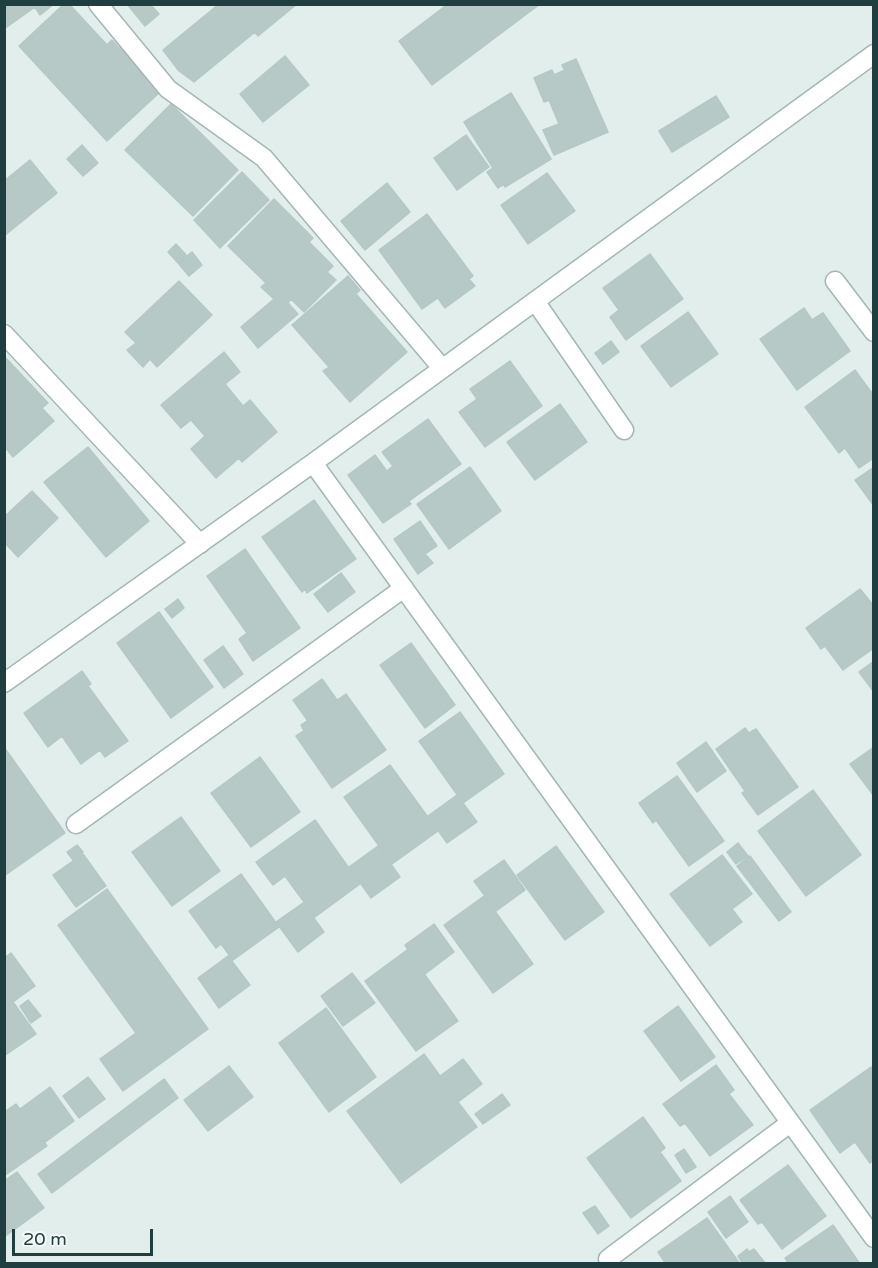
<!DOCTYPE html>
<html>
<head>
<meta charset="utf-8">
<style>
	body { margin:0 }
	#map { position:relative; width:878px; height:1268px; overflow:hidden; background:#e2eeec; font-family:"Varela Round",sans-serif }
	canvas { display:block }
	.frame { position:absolute; inset:0; border:6px solid #203e40; pointer-events:none }
	.scale { position:absolute; left:12px; top:1229px; width:141px; height:27px; box-sizing:border-box; border:3px solid #203e40; border-top:0; padding-left:8px; font-size:18px; line-height:21px; white-space:nowrap; color:#203e40; -webkit-text-stroke:4px #f3faf8; paint-order:stroke }
</style>
</head>
<body>
<div id="map">
<canvas width="878" height="1268"></canvas>
<div class="frame"></div>
<div class="scale">20 m</div>
</div>
<script>
const ctx = document.querySelector('canvas').getContext('2d');
ctx.lineJoin = 'round';
function fillPath(path, color) {
  ctx.fillStyle = color;
  ctx.fill(path, 'evenodd');
}
function stroke(path, color, width, dash) {
  ctx.strokeStyle = color;
  ctx.lineWidth = width;
  ctx.lineCap = dash ? 'butt' : 'round';
  ctx.setLineDash(dash || []);
  ctx.stroke(path);
}
const building = new Path2D(`
	M4,4H54L40,15L35,7L4,29Z
	M64,4H69L107,45L112,40L160,92L107,141L19,46Z
	M127,4H150L159,14L145,26Z
	M219,4H297L258,36L255,32L194,82L179,71L163,50Z
	M448,4H540L432,85L399,41Z
	M285,56L309,85L263,122L240,94Z
	M576,59L608,132L554,155L543,130L559,124L549,100L544,102L534,78L552,70L554,75L565,70L562,65Z
	M511,93L551,159L505,187L504,184L498,188L487,172L493,168L464,122Z
	M716,96L729,117L672,152L659,131Z
	M171,104L238,170L193,216L125,150Z
	M466,135L489,167L457,190L434,158Z
	M82,145L98,163L83,176L67,159Z
	M30,160L57,193L4,236V181Z
	M242,172L269,200L220,248L194,220Z
	M547,173L575,211L528,244L501,205Z
	M387,183L410,212L365,250L341,221Z
	M274,199L313,238L309,242L333,266L327,272L336,280L304,312L291,299L288,303L298,314L258,348L241,327L274,299L261,287L266,283L228,246Z
	M427,214L473,276L469,279L475,286L445,308L438,298L422,309L379,250Z
	M176,244L186,255L178,263L168,252Z
	M192,252L202,265L189,276L178,263Z
	M650,254L683,299L626,340L610,317L619,310L603,288Z
	M348,276L360,290L356,294L407,352L350,402L323,371L329,367L292,325Z
	M179,281L212,315L157,367L150,359L143,367L127,350L136,343L125,332Z
	M804,308L812,320L823,313L850,351L797,390L760,339Z
	M688,312L718,354L671,387L641,346Z
	M611,341L619,352L603,364L595,353Z
	M224,352L240,372L225,384L243,406L250,400L277,432L242,462L239,458L216,478L191,449L205,436L191,420L181,428L161,405Z
	M4,356L48,403L42,408L54,421L13,457L4,446Z
	M510,361L542,406L485,447L459,412L477,399L470,389Z
	M855,370L874,396V458L859,468L845,448L839,453L805,407Z
	M560,404L587,442L535,480L507,442Z
	M428,419L461,464L409,501L387,471L393,466L382,452Z
	M88,447L149,521L106,557L44,482Z
	M375,455L411,504L383,523L348,475Z
	M470,467L501,511L449,549L417,504Z
	M874,467V506L855,480Z
	M32,491L58,518L18,557L4,542V517Z
	M314,500L356,559L307,593L305,589L302,592L262,537Z
	M420,521L437,546L425,554L433,563L418,574L394,539Z
	M245,549L300,628L253,661L239,639L247,633L207,576Z
	M341,573L355,592L328,612L314,594Z
	M860,589L874,606V648L843,670L825,646L821,649L806,628Z
	M178,599L184,608L172,618L165,609Z
	M159,612L213,687L171,718L117,643Z
	M411,643L455,705L425,728L380,665Z
	M223,646L243,674L224,688L204,660Z
	M874,661V692L859,672Z
	M82,671L91,684L88,686L128,741L105,757L100,750L81,764L62,736L48,747L24,713Z
	M322,679L337,700L308,721L293,700Z
	M346,694L386,750L332,788L296,736L304,731L301,725Z
	M460,712L504,774L463,803L419,741Z
	M745,728L749,733L756,729L798,787L758,815L742,793L745,791L716,749Z
	M706,742L726,771L697,792L677,763Z
	M4,747L65,833L4,876Z
	M874,747V796L850,764Z
	M260,757L300,812L251,847L211,793Z
	M390,765L438,831L392,864L344,797Z
	M677,776L724,841L689,866L656,820L653,823L639,803Z
	M813,790L861,855L806,896L758,831Z
	M457,795L477,822L447,843L428,816Z
	M181,817L220,871L172,906L132,852Z
	M315,820L360,884L315,917L285,876L273,885L256,862Z
	M738,843L748,856L736,864L727,852Z
	M77,845L83,852L73,860L67,852Z
	M378,846L400,877L371,898L349,867Z
	M556,846L604,912L565,940L517,875Z
	M83,854L106,886L76,907L53,875Z
	M722,855L752,894L732,909L742,922L710,946L670,894Z
	M750,856L791,912L779,921L737,866Z
	M504,860L525,890L496,911L474,881Z
	M241,874L279,927L233,960L221,944L216,948L189,911Z
	M107,889L208,1029L123,1091L100,1059L136,1033L58,925Z
	M484,896L533,964L493,993L444,925Z
	M303,903L324,932L298,952L276,922Z
	M434,924L454,952L425,974L405,945Z
	M407,950L458,1021L416,1051L365,981Z
	M11,953L35,986L13,1002L36,1034L4,1056V958Z
	M228,956L250,985L219,1008L198,978Z
	M352,973L375,1003L343,1026L321,996Z
	M28,1000L41,1016L31,1023L20,1006Z
	M678,1006L715,1057L681,1081L644,1031Z
	M326,1008L376,1077L329,1112L279,1043Z
	M424,1054L440,1076L463,1059L482,1084L458,1102L477,1127L401,1183L347,1111Z
	M716,1065L734,1090L729,1094L753,1125L710,1156L685,1123L680,1126L663,1104Z
	M229,1066L253,1097L208,1131L184,1100Z
	M871,1067L874,1070V1160L870,1163L855,1142L840,1153L810,1110Z
	M88,1077L105,1099L79,1118L63,1096Z
	M164,1079L178,1098L52,1193L38,1174Z
	M50,1087L74,1121L44,1143L20,1109Z
	M502,1094L510,1105L483,1124L475,1114Z
	M16,1104L47,1146L4,1176V1112Z
	M643,1117L665,1148L660,1152L681,1181L631,1218L587,1158Z
	M684,1149L696,1167L686,1173L675,1155Z
	M788,1165L826,1216L782,1249L762,1222L758,1224L740,1200Z
	M17,1172L44,1208L4,1237V1181Z
	M730,1196L748,1222L726,1238L708,1212Z
	M595,1206L609,1226L598,1234L583,1213Z
	M707,1218L740,1264H666L658,1252Z
	M833,1225L860,1264H789L785,1258Z
	M747,1249L749,1252L754,1249L765,1263L743,1264L738,1256Z`);
fillPath(building, '#b7c9c6');
stroke(building, '#b4c8c6', 1.5);
const minor = new Path2D(`
	M98,4L168,89L264,158L442,368
	M835,281L874,332
	M535,301L624,430
	M4,334L200,544
	M313,463L874,1238
	M4,683L313,463L874,54
	M76,824L404,588
	M608,1259L790,1123`);
stroke(minor, '#a4b6b5', 21);
stroke(minor, '#fff', 18);
</script>
</body>
</html>
